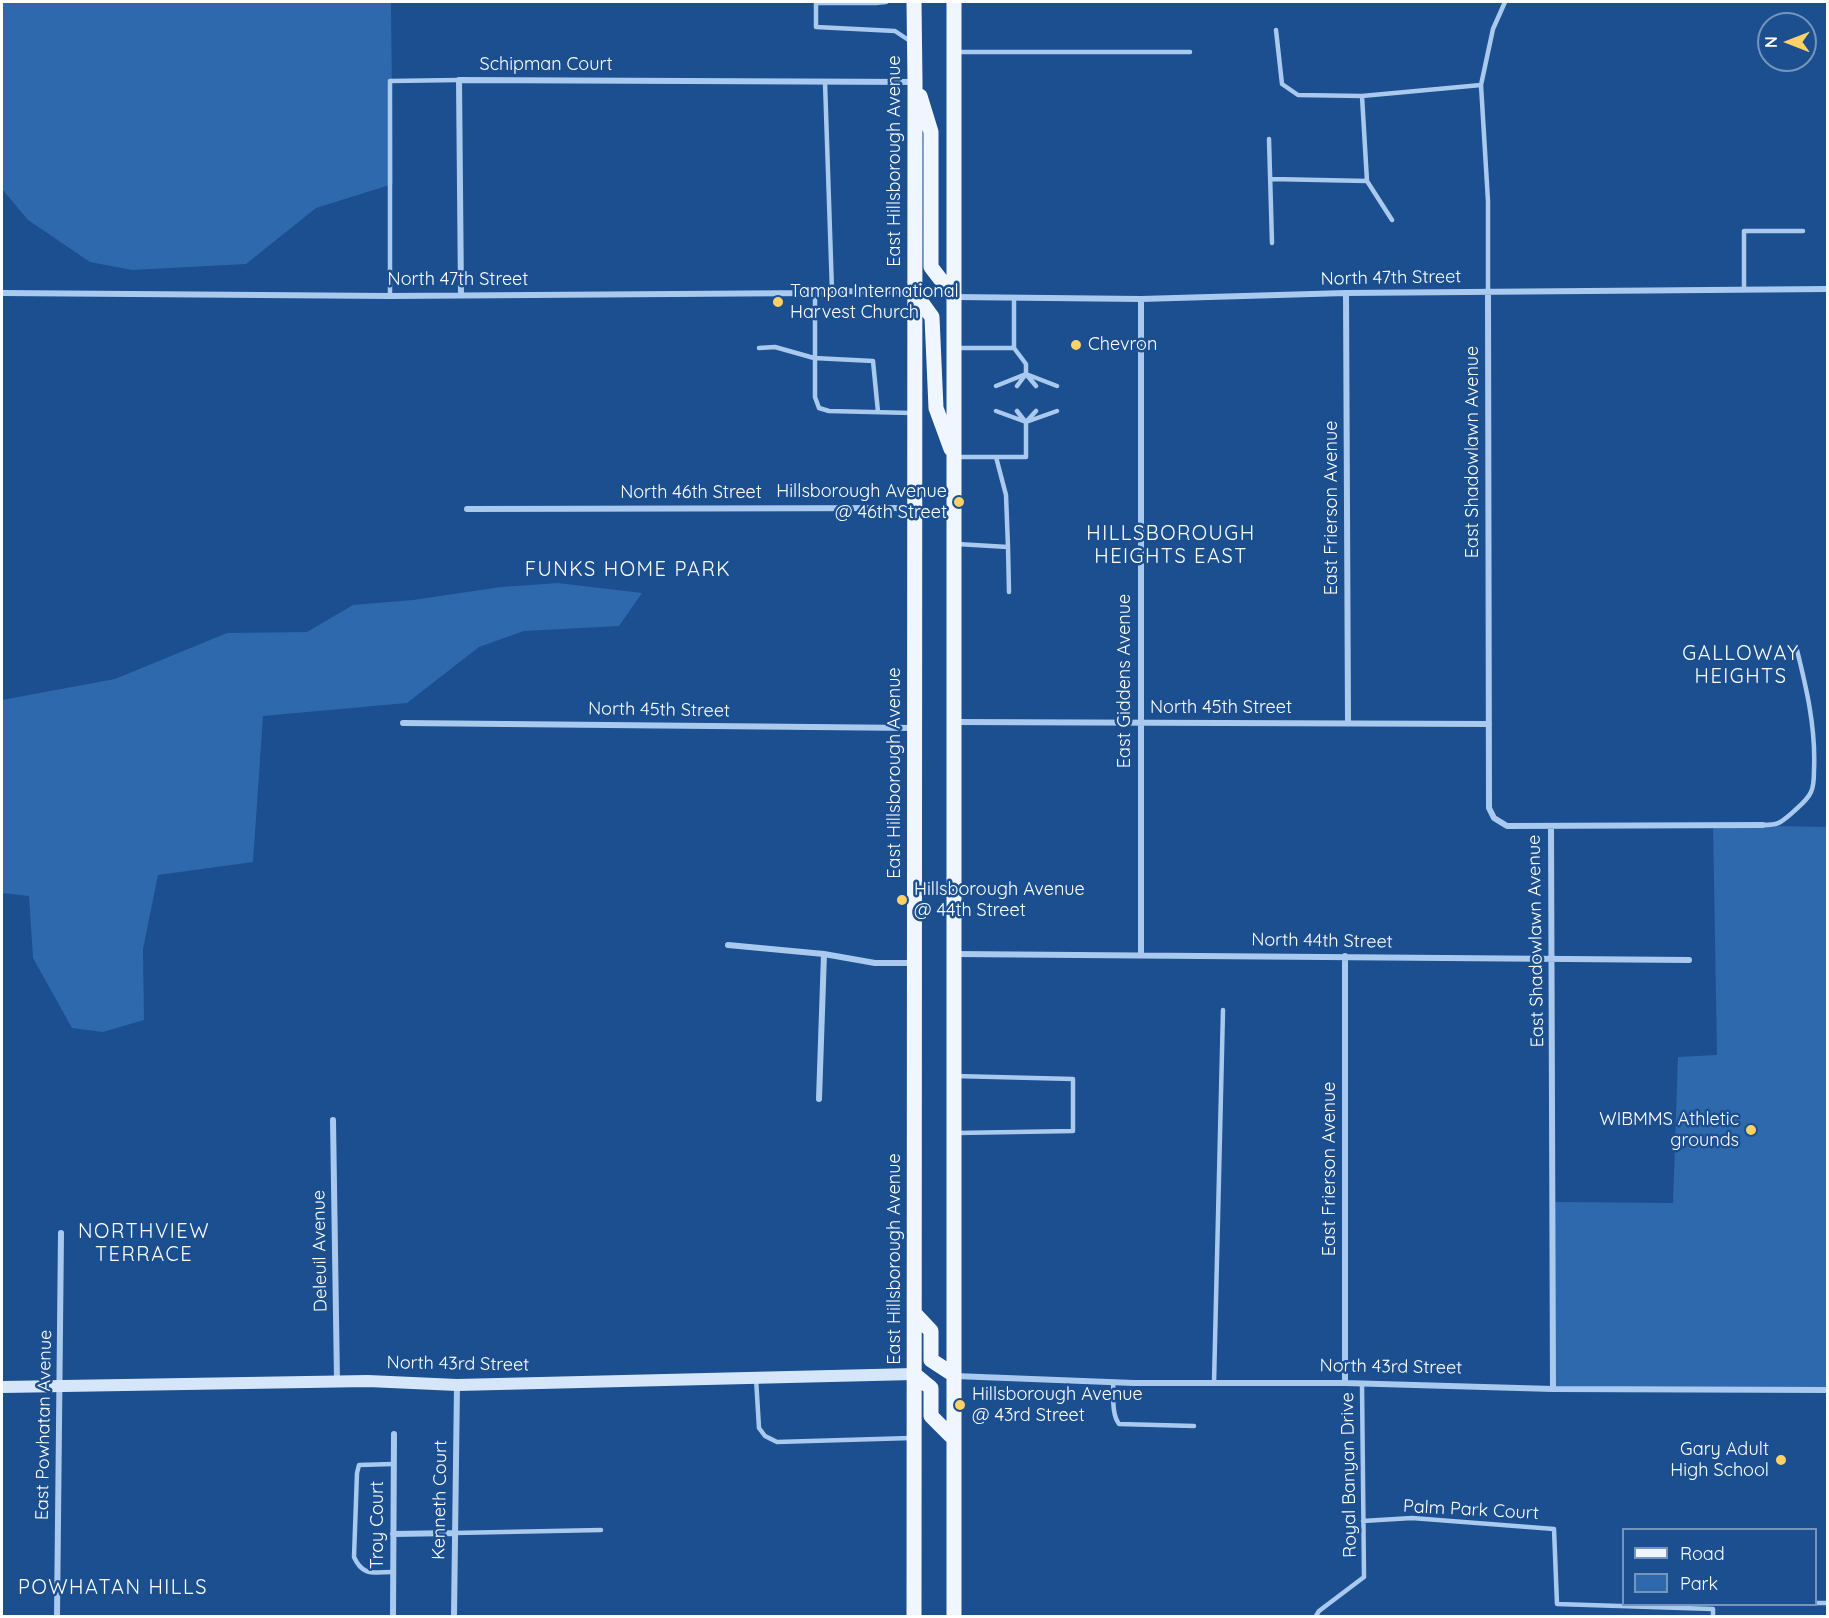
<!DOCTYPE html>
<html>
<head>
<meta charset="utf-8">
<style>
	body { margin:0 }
	#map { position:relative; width:1829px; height:1618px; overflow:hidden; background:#1b4f8f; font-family:Quicksand,sans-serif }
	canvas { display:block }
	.frame { position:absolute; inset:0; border:3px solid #fff; pointer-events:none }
	.legend { position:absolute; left:1622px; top:1528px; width:195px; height:78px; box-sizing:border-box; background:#1b4f8f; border:2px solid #7695bc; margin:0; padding:8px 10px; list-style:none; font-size:18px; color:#fff }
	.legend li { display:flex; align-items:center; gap:12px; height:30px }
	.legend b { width:30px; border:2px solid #7695bc }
	.north { position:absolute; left:1757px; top:12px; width:60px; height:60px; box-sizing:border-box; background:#1b4f8f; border:2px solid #7695bc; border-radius:50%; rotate:270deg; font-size:16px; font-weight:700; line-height:24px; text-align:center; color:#fff }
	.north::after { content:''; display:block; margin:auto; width:21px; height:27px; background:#ffd166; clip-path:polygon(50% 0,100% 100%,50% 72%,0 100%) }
</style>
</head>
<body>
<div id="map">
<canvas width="1829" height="1618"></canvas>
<div class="frame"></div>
<ul class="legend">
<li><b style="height:8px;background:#f0f6ff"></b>Road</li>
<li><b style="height:16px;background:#2e69ad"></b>Park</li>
</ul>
<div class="north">N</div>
</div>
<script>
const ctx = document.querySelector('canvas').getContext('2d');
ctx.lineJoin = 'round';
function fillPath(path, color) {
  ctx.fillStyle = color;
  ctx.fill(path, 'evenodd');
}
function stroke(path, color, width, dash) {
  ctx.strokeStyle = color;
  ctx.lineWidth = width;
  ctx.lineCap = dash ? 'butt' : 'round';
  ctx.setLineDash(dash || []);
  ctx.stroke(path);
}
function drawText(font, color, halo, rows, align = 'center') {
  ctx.font = font + ' Quicksand,sans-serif';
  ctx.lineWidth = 5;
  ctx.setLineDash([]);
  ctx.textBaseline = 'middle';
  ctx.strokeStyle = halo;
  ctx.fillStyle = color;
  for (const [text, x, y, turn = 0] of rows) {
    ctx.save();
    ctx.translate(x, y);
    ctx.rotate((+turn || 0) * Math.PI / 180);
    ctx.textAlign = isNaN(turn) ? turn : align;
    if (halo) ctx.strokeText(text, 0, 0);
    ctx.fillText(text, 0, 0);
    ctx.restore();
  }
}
fillPath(new Path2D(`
	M2,2H391L393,184L316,208L246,264L132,270L90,262L28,220L2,189Z
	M558,583L642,593L619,626L524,631L479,647L407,703L263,716L253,862L158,875L143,949L144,1020L103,1032L72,1028L33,958L29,896L2,893V700L115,679L227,633L307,632L353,605L413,600L501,587Z
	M1713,825L1827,827V1390L1553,1389L1552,1202L1673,1203L1678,1057L1717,1055Z`), '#2e69ad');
stroke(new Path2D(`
	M886,2L876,3H816V27L895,31L910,41
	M1276,30L1282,84L1298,95L1362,96
	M957,52H1190
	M825,82L832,291
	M1481,85L1493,29L1505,2
	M1269,139L1272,243
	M1271,179L1367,181
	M1392,220L1367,181L1362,96L1481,85L1488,201V291
	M1744,289V231H1803
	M815,293V397L819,408L829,411L912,413
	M390,296V81L459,80
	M1014,298V348L1026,364V374L1036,386
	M759,348L775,347L814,358L873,361L878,412
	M956,348H1014
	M996,386L1026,374L1057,386
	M1017,386L1026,374
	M996,411L1026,422L1057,411
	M1017,411L1024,420
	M957,457H1026V422L1036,411
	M957,544L1008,547L1006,495L996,457
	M1008,547L1009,592
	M1763,825C1779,825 1780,823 1792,813C1798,807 1807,801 1811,792C1814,786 1814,777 1814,770C1816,727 1806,686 1796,646
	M955,1076L1073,1079V1131L957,1133
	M756,1378L759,1428L765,1436L777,1442L911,1438
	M1113,1382C1114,1395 1111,1413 1119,1424L1194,1426
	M1214,1383L1223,1010
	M1363,1521L1412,1518L1554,1529L1557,1604L1713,1609V1616
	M454,1533L601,1530
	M393,1572C374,1572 363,1577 354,1557L357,1473L359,1465L393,1464
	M1816,1603H1828
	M1316,1616L1319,1611L1364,1577L1362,1383`), '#a9c9ee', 4.5);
stroke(new Path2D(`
	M1488,291L1489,808L1494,818L1507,826L1763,825
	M2,293L390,296L815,293L832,291L914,292
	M1346,293L1348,723
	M461,295L459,80L915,82
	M955,297L1141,299L1346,293L1828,289
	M467,509L914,508
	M955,722L1489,724
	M403,723L914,728
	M1551,826L1553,1389
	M728,945L824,954L875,963H914
	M955,954L1689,960
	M1141,955V299
	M1345,956V1383
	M819,1099L824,954
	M333,1120L337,1381
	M955,1376L1134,1383H1345L1553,1389L1828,1390
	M393,1534L454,1533
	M57,1616L61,1233
	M393,1616L394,1434
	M454,1616L457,1385`), '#a9c9ee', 6);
stroke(new Path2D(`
	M2,1387L368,1381L457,1385L914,1374`), '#d6e6fa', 12);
stroke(new Path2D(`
	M914,2L915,82L914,1616
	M954,2V1616
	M920,96L931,132V267L954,297
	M914,292L932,317L936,408L951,449
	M915,1314L931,1331V1360L954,1375
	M914,1374L931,1388V1416L954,1439`), '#f0f6ff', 15);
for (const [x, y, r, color] of [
	[778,302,6,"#ffd166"],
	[1076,345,6,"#ffd166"],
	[959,502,6,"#ffd166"],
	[902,900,6,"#ffd166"],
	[1751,1130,6,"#ffd166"],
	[960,1405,6,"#ffd166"],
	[1781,1460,6,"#ffd166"]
]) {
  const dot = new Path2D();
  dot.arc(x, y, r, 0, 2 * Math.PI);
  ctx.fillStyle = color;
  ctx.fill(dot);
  stroke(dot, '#1b4f8f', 2);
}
drawText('18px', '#fff', '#1b4f8f', [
	["Schipman Court",546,65],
	["East Hillsborough Avenue",895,161,-90],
	["North 47th Street",1391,278,-1],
	["North 47th Street",458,280],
	["East Shadowlawn Avenue",1473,452,-90],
	["North 46th Street",691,493],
	["East Frierson Avenue",1332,508,-90],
	["East Giddens Avenue",1125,681,-90],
	["North 45th Street",1221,708],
	["North 45th Street",659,710,1],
	["East Hillsborough Avenue",895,773,-90],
	["North 44th Street",1322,941,1],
	["East Shadowlawn Avenue",1536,941,-91],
	["East Frierson Avenue",1330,1169,-90],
	["Deleuil Avenue",320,1251,-91],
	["East Hillsborough Avenue",895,1259,-90],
	["North 43rd Street",458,1364,1],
	["North 43rd Street",1391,1367,1],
	["East Powhatan Avenue",44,1425,-89],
	["Royal Banyan Drive",1349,1475,-91],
	["Kenneth Court",440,1500,-89],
	["Palm Park Court",1471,1510,3],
	["Troy Court",378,1525,-90]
]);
drawText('18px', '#fff', '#1b4f8f', [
	["Tampa International",790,292],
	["Harvest Church",790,313],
	["Chevron",1088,345],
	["Hillsborough Avenue",947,492,"right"],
	["@ 46th Street",947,513,"right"],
	["Hillsborough Avenue",914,890],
	["@ 44th Street",914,911],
	["WIBMMS Athletic",1739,1120,"right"],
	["grounds",1739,1141,"right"],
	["Hillsborough Avenue",972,1395],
	["@ 43rd Street",972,1416],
	["Gary Adult",1769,1450,"right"],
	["High School",1769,1471,"right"]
], 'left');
ctx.letterSpacing = '1.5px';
drawText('20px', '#fff', '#1b4f8f', [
	["HILLSBOROUGH",1171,534],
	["HEIGHTS EAST",1171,557],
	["FUNKS HOME PARK",628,570],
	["GALLOWAY",1741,654],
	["HEIGHTS",1741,677],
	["NORTHVIEW",144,1232],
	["TERRACE",144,1255],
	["POWHATAN HILLS",113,1588]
]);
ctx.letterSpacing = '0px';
</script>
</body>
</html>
